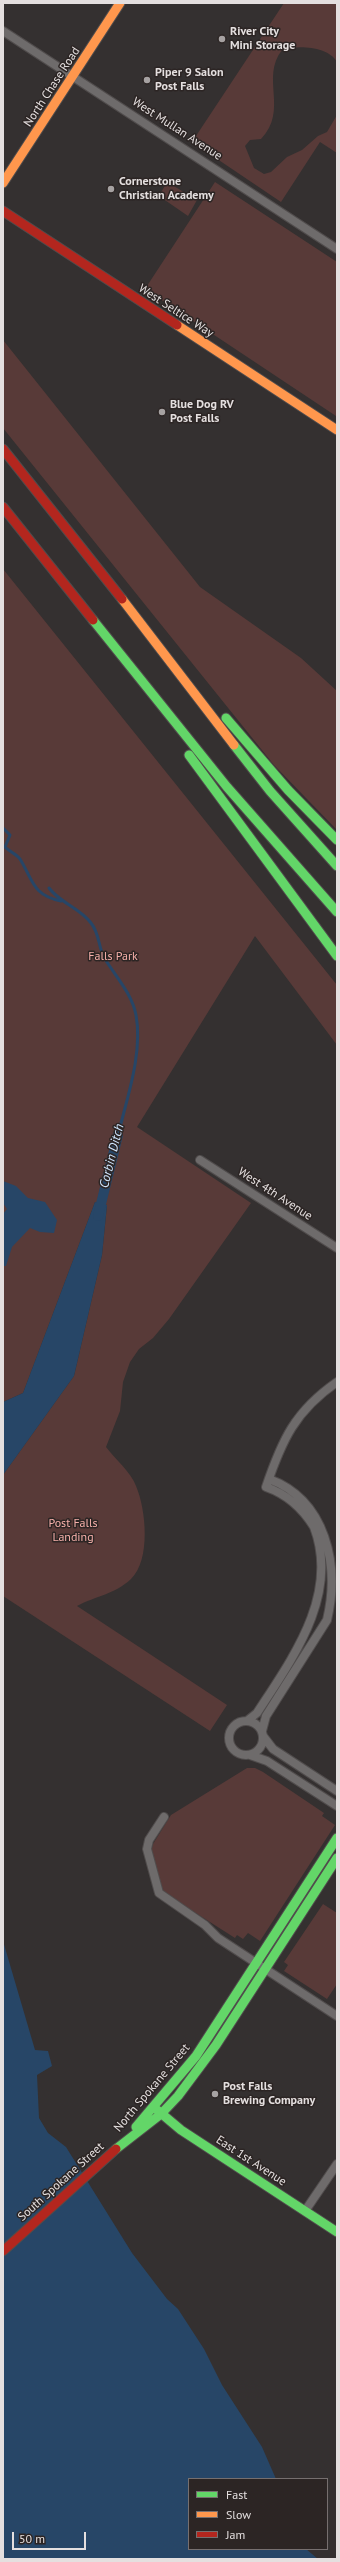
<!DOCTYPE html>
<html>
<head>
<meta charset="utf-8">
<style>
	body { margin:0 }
	#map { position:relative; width:340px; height:2562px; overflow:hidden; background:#343030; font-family:"PT Sans",sans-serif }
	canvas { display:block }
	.frame { position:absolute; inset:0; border:4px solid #e4dfdf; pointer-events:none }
	.legend { position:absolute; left:188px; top:2478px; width:140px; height:72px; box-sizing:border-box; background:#2c2524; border:1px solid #766f6f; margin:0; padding:5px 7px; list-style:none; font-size:12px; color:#e4dfdf }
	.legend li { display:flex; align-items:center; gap:8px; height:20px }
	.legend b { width:20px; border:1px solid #766f6f }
	.scale { position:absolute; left:12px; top:2532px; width:74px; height:18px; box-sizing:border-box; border:2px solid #e4dfdf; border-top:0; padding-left:5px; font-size:12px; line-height:14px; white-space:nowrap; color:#e4dfdf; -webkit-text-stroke:3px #2c2524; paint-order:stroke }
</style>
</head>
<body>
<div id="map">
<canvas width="340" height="2562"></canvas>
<div class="frame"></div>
<ul class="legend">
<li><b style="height:5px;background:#63d668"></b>Fast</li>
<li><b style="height:5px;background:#ff974d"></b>Slow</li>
<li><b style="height:5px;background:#b3261e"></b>Jam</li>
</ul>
<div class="scale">50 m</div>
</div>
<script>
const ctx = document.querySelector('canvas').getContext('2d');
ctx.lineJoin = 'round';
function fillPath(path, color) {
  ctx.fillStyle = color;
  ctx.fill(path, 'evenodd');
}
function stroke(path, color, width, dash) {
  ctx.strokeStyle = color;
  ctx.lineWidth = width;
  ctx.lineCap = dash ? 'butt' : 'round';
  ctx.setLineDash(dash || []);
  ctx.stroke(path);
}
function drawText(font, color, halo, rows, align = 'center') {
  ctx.font = font + ' "PT Sans",sans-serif';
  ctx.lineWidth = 3;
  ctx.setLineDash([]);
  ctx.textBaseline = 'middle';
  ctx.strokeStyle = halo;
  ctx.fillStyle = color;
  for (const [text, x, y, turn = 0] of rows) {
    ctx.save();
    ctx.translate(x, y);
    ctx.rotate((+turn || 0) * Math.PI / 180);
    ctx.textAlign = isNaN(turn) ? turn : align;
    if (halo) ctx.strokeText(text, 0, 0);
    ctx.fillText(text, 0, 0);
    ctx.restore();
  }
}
fillPath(new Path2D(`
	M284,3H337V62C328,46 296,45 282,50C260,78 289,110 261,139L250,140L245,146L254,168L264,174L271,172L287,157L302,150L318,136L327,132L337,115V153L320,142L281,202L192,142Z
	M167,182L197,200L188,216L159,196Z
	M215,182L337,262L336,416L145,289Z
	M3,340L200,587L301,658L337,691V830L274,765L3,428Z
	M3,569L337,985V1045L255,936L137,1127L251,1203L169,1319L153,1338L139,1349L130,1362L123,1382L120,1411L106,1447C115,1459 131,1472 136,1486C146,1509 151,1560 131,1579C115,1594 96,1596 77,1606L227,1705L210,1731L3,1596V1475L74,1376L102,1255L107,1205L95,1202L23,1393L3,1402Z
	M247,1768H255L263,1772L324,1813L322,1816L335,1825L260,1941L248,1933L243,1939L237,1935L235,1938L166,1894L162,1891L151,1851L153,1844L171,1815Z
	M323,1904L337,1913V1984L327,1999L284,1971L288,1965L284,1962Z`), '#583a38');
fillPath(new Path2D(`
	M3,1181L16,1186L28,1198L45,1202L57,1220L54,1233L40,1232L30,1228L12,1247L6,1266H3V1214L7,1209L3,1203Z
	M95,1202L107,1205L102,1255L74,1376L3,1475V1402L23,1393Z
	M3,1941L35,2050L48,2051L52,2066L37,2075L39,2118L48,2133L66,2147L132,2253L167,2299L178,2309L204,2349L222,2385L262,2447L276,2479H189V2549H306L318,2559H3Z`), '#274667');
stroke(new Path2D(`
	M3,828L10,835L5,847C10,852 16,854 20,859C33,880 32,895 61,901
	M49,888C60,903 80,908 91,923C100,934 98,948 105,959C116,977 132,994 136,1015C143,1053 127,1098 118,1135`), '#274667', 3);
stroke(new Path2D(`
	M98,1216L118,1135`), '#274667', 10);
const street = new Path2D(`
	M3,31L337,249
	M200,1160L337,1248
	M247,1721L257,1713C292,1659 340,1595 314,1527C303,1509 286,1494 266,1487C282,1440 295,1411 337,1382
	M229 1738a17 17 0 1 1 34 0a17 17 0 1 1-34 0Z
	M262,1731L266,1716L327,1620C340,1565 326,1500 269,1479
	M263,1736L273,1749L337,1791
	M250,1755L267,1761L337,1806
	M164,1817L149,1840L147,1849L159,1893L205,1925L218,1938L337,2016
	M305,2211L337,2164`);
const fast = new Path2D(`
	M93,620L227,787L337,912
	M226,718L288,790L337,840
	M234,745L270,791L337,866
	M189,755L337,956
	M156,2109L181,2130L337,2232
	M136,2127L196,2056L337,1838
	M116,2149L161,2114L178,2096L216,2045L337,1858`);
const slow = new Path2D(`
	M3,183L120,3
	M177,325L337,430
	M122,599L234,745`);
const jam = new Path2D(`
	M3,211L177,325
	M3,449L122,599
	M3,507L93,620
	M3,2251L116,2149`);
stroke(street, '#504c4c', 10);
stroke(fast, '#504c4c', 11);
stroke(slow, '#504c4c', 11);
stroke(jam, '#504c4c', 11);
stroke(street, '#6e6b6b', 8);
stroke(fast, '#63d668', 9);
stroke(slow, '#ff974d', 9);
stroke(jam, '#b3261e', 9);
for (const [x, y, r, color] of [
	[222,39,4,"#a6a2a2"],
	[147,80,4,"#a6a2a2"],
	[111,189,4,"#a6a2a2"],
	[162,412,4,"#a6a2a2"],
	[215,2094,4,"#a6a2a2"]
]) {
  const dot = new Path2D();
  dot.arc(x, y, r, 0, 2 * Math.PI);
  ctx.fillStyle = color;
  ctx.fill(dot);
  stroke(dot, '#2c2524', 1.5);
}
drawText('bold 12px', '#e4dfdf', '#2c2524', [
	["River City",230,32],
	["Mini Storage",230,46],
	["Piper 9 Salon",155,73],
	["Post Falls",155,87],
	["Cornerstone",119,182],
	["Christian Academy",119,196],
	["Blue Dog RV",170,405],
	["Post Falls",170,419],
	["Post Falls",223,2087],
	["Brewing Company",223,2101]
], 'left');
drawText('12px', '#e4dfdf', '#2c2524', [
	["North Chase Road",52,87,-57],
	["West Mullan Avenue",177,129,33],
	["West Seltice Way",176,311,33],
	["West 4th Avenue",275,1194,33],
	["North Spokane Street",152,2088,-50],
	["East 1st Avenue",251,2161,33],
	["South Spokane Street",61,2182,-42]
]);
drawText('12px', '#f5afa9', '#2c2524', [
	["Falls Park",113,957],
	["Post Falls",73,1524],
	["Landing",73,1538]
]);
drawText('italic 13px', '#cfe5fe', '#2c2524', [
	["Corbin Ditch",112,1156,-76]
]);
</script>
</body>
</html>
